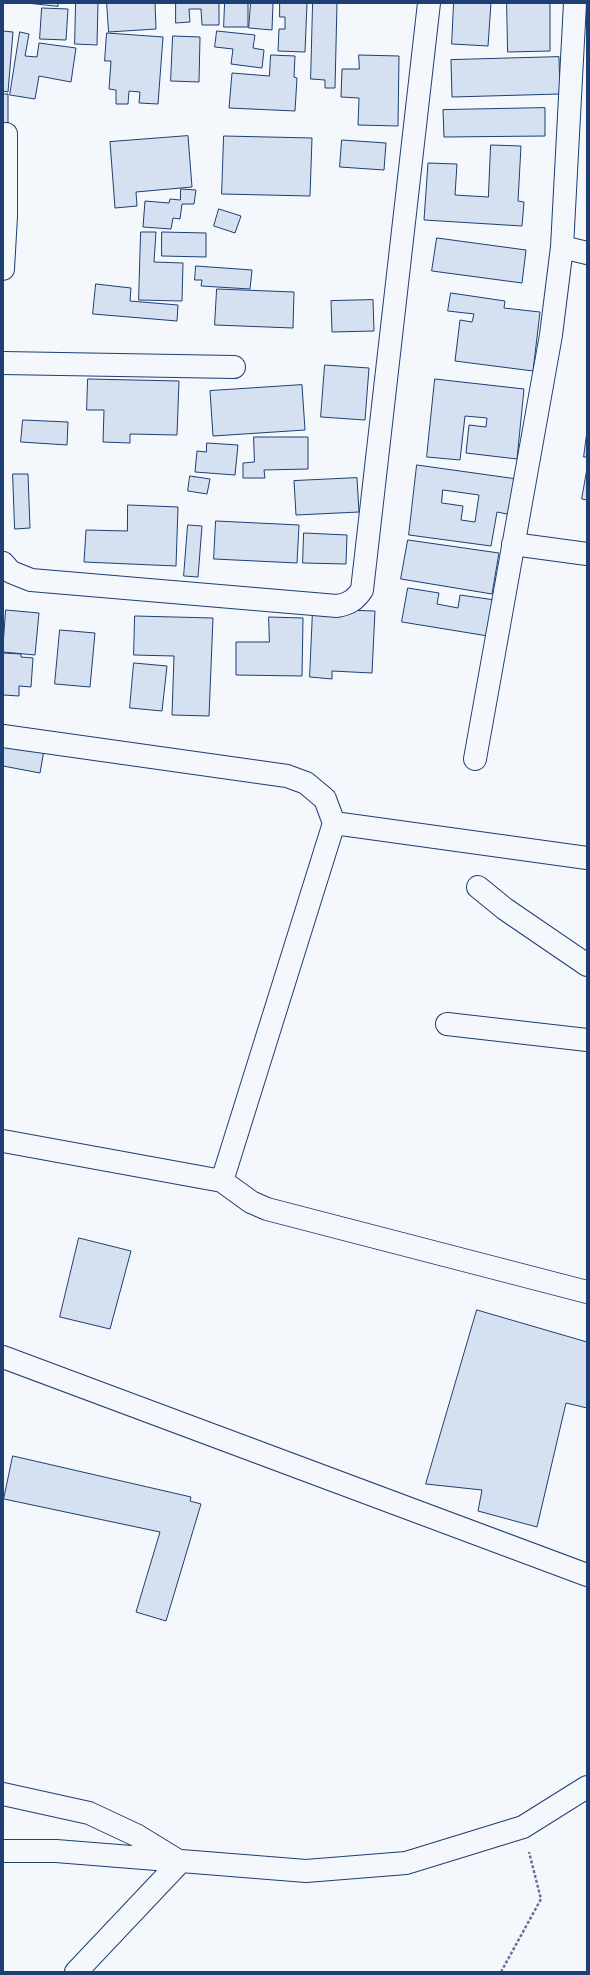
<!DOCTYPE html>
<html>
<head>
<meta charset="utf-8">
<style>
	body { margin:0 }
	#map { position:relative; width:590px; height:1975px; overflow:hidden; background:#f4f7fb; font-family:Spectral,serif }
	canvas { display:block }
	.frame { position:absolute; inset:0; border:4px solid #1d3f73; pointer-events:none }
</style>
</head>
<body>
<div id="map">
<canvas width="590" height="1975"></canvas>
<div class="frame"></div>
</div>
<script>
const ctx = document.querySelector('canvas').getContext('2d');
ctx.lineJoin = 'round';
function fillPath(path, color) {
  ctx.fillStyle = color;
  ctx.fill(path, 'evenodd');
}
function stroke(path, color, width, dash) {
  ctx.strokeStyle = color;
  ctx.lineWidth = width;
  ctx.lineCap = dash ? 'butt' : 'round';
  ctx.setLineDash(dash || []);
  ctx.stroke(path);
}
const building = new Path2D(`
	M27,3H58V6Z
	M76,3H98L97,45L75,44Z
	M107,3H155L156,29L109,32Z
	M176,3H219V25H202L201,9H189L190,22L176,23Z
	M225,3H248V27H224Z
	M251,3H273L272,30L249,28Z
	M280,3H307L305,52L278,51L279,29H285V17H280Z
	M313,3H337L335,88H325V80L311,79Z
	M454,3H491L488,46L452,44Z
	M507,3H550V51L508,52Z
	M42,8L68,9L66,40L40,39Z
	M3,31L13,32L8,92L3,91Z
	M217,31L255,35L253,48L264,50L262,68L231,64L233,49L215,47Z
	M20,32L29,34L25,56L37,57L39,43L76,48L71,82L39,76L35,99L10,95Z
	M107,33L163,37L158,104L139,103L140,92L129,91L128,104H116V90L109,89L111,61H105Z
	M173,36L200,37L199,82L171,81Z
	M271,55L295,56L294,77L297,78L295,111L229,108L232,73L269,76Z
	M359,55L399,56L398,126L358,125L359,98L341,97L342,69H359Z
	M559,57L560,94L452,97L451,60Z
	M3,94H8V126H3Z
	M545,108V136L444,137L443,110Z
	M188,136L192,187L136,192L137,206L115,208L110,142Z
	M224,136L312,138L310,196L222,194Z
	M342,140L386,143L384,170L340,167Z
	M491,145L521,146L518,201L524,202L522,226L424,220L428,163L457,164L455,195L488,197Z
	M181,189L196,190L194,204H182L180,219L173,218L171,229L143,227L145,201L169,203L170,199L180,200Z
	M219,209L241,216L235,233L214,226Z
	M141,232H156L154,262L183,263L182,301L139,300Z
	M162,232L206,233V257L162,256Z
	M437,238L526,250L522,283L432,271Z
	M196,266L252,270L250,289L201,286L202,280H195Z
	M96,284L131,288L130,301L178,305L177,321L93,314Z
	M217,289L294,292L293,328L215,325Z
	M451,293L505,301L504,308L540,312L533,371L455,361L460,320L472,322L474,314L448,311Z
	M373,300L374,331L332,332L331,301Z
	M325,365L369,368L365,420L321,417Z
	M88,379L179,381L177,435L130,434V443L103,442L104,410H87Z
	M435,379L524,389L517,459L466,453L469,425L486,427L487,418L465,416L460,460L427,457Z
	M302,385L305,430L213,436L210,391Z
	M23,420L68,422L67,445L21,442Z
	M587,431V457H584Z
	M254,437H308V469L264,470L265,478H243V463L254,462Z
	M207,443L238,445L235,475L195,472L197,451L206,452Z
	M417,465L517,479L512,515L497,512L491,546L409,535ZM443,490L479,495L475,522L461,520L463,506L442,503Z
	M587,469V500L582,499Z
	M13,474H28L30,528L15,529Z
	M190,476L210,479L207,494L188,491Z
	M357,478L359,512L296,515L294,481Z
	M128,505L178,507L176,566L84,562L86,530L127,531Z
	M216,521L299,525L297,563L214,559Z
	M188,525L202,526L198,577L184,576Z
	M304,533L347,535L346,564L303,563Z
	M408,540L499,553L492,594L401,579Z
	M408,588L439,593L437,604L458,608L460,595L495,600L488,636L402,622Z
	M313,609L375,611L372,673L332,671V679L310,677Z
	M6,610L39,613L35,655L3,652Z
	M135,616L213,618L209,716L172,715L174,656L134,655Z
	M269,617L303,618L302,676L236,675V642H269Z
	M60,630L95,633L90,687L55,684Z
	M3,653L21,654V657L33,658L31,687L19,686V696L3,695Z
	M134,663L167,666L162,711L130,708Z
	M3,743L44,750L40,773L3,766Z
	M79,1238L131,1251L110,1329L60,1317Z
	M477,1310L587,1342V1408L566,1403L537,1527L478,1511L482,1490L426,1484Z
	M13,1456L191,1497L190,1501L201,1504L166,1621L136,1612L160,1532L4,1499Z`);
fillPath(building, '#d5e0f0');
stroke(building, '#1d3f73', 1);
const minor = new Path2D(`
	M575,3L562,247L587,253
	M3,269L6,216V134
	M3,363L234,367
	M513,544L587,554
	M3,563L11,572L31,580L337,606C349,604 355,600 362,590L429,3
	M3,736L287,776L306,783L325,799L334,823L222,1181
	M475,759L551,335L562,247
	M334,823L587,858
	M478,887L505,909L587,965
	M447,1024L587,1040
	M3,1141L222,1181L251,1202L267,1209L587,1292
	M3,1357L587,1575
	M3,1794L89,1813L136,1835L180,1862L76,1972
	M3,1851H56L306,1871L406,1863L523,1827L587,1787`);
stroke(minor, '#1d3f73', 24);
stroke(new Path2D(`
	M501,1972L541,1899L529,1852`), '#5e769c', 2.5, [3, 2]);
stroke(minor, '#f4f7fb', 22);
</script>
</body>
</html>
